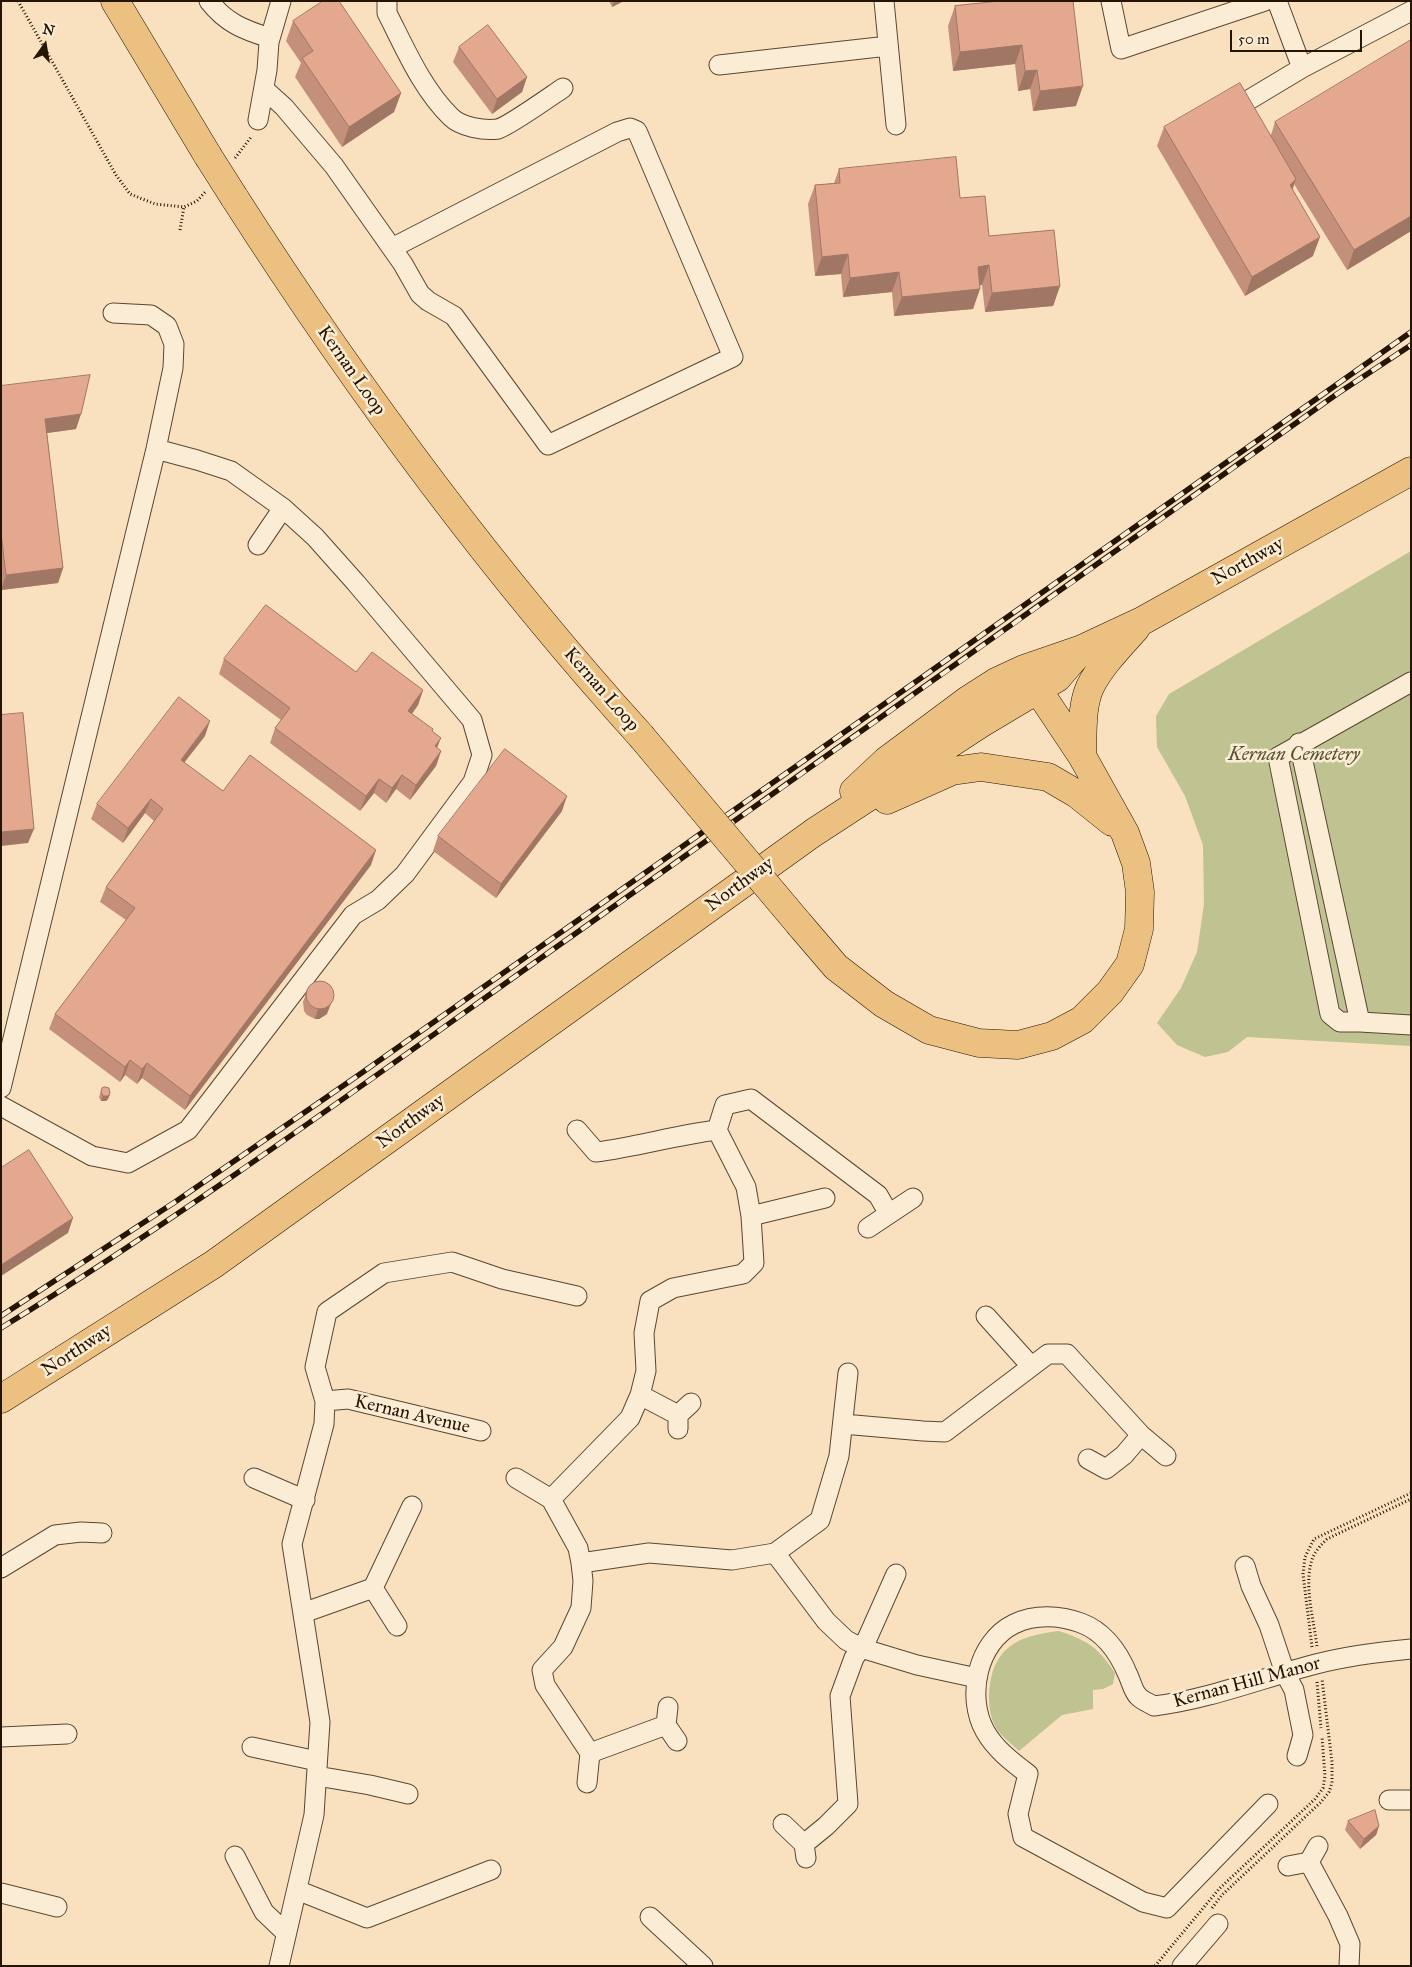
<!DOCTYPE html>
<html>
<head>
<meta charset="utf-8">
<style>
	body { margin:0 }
	#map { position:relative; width:1412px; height:1967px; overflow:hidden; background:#f9e1bf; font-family:"IM FELL Great Primer",serif }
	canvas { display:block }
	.frame { position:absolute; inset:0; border:2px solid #241400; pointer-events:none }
	.north { position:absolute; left:20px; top:20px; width:50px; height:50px; -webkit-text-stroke:4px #fbecd5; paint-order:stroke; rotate:13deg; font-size:14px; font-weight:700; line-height:20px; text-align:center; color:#241400 }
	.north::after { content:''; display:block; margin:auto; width:18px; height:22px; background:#241400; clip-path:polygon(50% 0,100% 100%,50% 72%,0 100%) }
	.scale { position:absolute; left:1230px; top:30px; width:132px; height:22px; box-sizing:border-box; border:2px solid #241400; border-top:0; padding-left:6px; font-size:15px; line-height:18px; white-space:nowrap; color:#241400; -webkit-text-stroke:4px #fbecd5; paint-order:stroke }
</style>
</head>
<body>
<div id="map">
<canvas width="1412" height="1967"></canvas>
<div class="frame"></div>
<div class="north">N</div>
<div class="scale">50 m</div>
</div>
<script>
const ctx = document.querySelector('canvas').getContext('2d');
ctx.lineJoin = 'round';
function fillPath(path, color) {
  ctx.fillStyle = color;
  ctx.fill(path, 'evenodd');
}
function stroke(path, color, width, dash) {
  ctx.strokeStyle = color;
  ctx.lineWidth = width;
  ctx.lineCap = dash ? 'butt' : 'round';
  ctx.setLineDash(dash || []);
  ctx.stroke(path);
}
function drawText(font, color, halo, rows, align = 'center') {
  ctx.font = font + ' "IM FELL Great Primer",serif';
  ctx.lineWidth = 5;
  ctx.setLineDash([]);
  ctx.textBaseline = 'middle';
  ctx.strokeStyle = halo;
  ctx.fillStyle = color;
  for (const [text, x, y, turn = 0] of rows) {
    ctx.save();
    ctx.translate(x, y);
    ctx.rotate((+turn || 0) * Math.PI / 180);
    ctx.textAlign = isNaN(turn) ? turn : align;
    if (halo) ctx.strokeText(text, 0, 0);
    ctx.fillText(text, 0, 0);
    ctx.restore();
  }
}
fillPath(new Path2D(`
	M1411,551V1046L1247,1037L1228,1052L1205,1057L1177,1045L1157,1023L1181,988L1197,952L1204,904L1203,845L1185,796L1157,747L1156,716L1169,694Z
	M1059,1631C1088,1641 1098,1647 1115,1673L1113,1684L1103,1689L1093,1690V1709L1062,1715L1019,1751C1013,1745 1005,1739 999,1732C991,1722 989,1708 989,1696C991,1648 1016,1636 1059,1631Z`), '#bfc291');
const minor = new Path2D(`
	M209,1C226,23 244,30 270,38
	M387,1V13C405,48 422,89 451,117C461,127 484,131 498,129C509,126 551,96 563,88
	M884,1L896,125
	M1111,1L1121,49L1265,1
	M719,65L888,46
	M1302,68L1411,11
	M264,89L284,107L334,166L403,264L420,294L428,301L454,316L548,445L733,357L637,131L630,128L617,132L392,248
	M1247,101L1302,68L1277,1
	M258,120L267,70L269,42L281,1
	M258,545L283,508
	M1299,743L1360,1022H1340L1330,1014L1278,757L1411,682
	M1360,1022L1411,1025
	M1,1088L156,449L173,368L174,344L167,326L151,315L113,313
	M1,1106L92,1156L128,1163L188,1130L353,915L378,900L405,874L473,782L482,755L472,720L356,583L315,537L283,508L231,471L197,460L156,449
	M577,1130L596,1152C637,1147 676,1135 717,1130
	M751,1216L825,1198
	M868,1228L913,1198
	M986,1316L1031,1366
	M640,1395L678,1415
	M325,1401L348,1399L481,1431
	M843,1424L923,1431L945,1432L1048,1354H1067L1141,1435L1166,1456
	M678,1429V1415L691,1403
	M1088,1459L1106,1469L1124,1455L1141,1435
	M254,1478L305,1500
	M516,1478L551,1499L578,1548L581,1563L583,1581L581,1608L563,1647L542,1670L545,1685L590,1753L587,1783
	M551,1499L630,1418L640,1395L646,1371L644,1333L650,1301L673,1288L743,1274L754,1263L751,1216L746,1187L717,1130L725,1105L751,1099L878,1195L889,1214
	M775,1553L826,1621L846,1640L861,1648L917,1665L977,1678
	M581,1563L649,1553L732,1560L775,1553L820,1520L839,1456L848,1373
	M1245,1566L1251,1586L1269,1625L1285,1673L1294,1690L1303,1735L1297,1756
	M1,1568L55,1535L81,1532L102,1533
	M373,1588L397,1626
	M303,1613L373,1588L412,1506
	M668,1707L666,1725L677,1741
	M1,1737L67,1734
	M252,1747L317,1761
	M590,1753L666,1725
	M317,1776L370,1785L408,1794
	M1389,1800H1411
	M1268,1804L1167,1908L1143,1902L1023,1837L1018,1814L1028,1774C1012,1762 995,1749 985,1731C966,1697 977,1642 1014,1624C1034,1614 1060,1615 1081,1623C1105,1632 1119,1653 1128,1675C1131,1681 1133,1691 1138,1696C1141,1700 1149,1703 1154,1706C1210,1699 1262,1678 1316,1664C1347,1656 1379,1652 1411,1649
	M783,1824L804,1844L806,1858
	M804,1844L826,1826L848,1804L840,1696L854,1658L867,1639L896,1574
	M235,1856L264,1912L286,1933
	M1309,1862L1338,1916L1350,1944L1349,1966
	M1288,1866L1309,1862L1318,1846
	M297,1890L367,1918L491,1870
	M1,1893L57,1907
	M650,1917L703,1966
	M279,1966L314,1815L320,1722L292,1544L324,1424L325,1401L315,1367L327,1312L384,1273L452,1262L502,1279L577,1296
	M1182,1966L1218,1924`);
const highway = new Path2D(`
	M115,1L208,156
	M234,197C355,386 490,569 641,736
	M1082,756C1083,734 1081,707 1090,687C1101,665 1120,646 1136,628
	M854,791L886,761L968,700L996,682L1024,669L1082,649L1142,621L1411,471
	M887,800L952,771L981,767L1048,777L1077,794L1112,822
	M800,925L836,967L884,1004L929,1030L979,1043L1018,1045L1052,1036L1082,1020L1110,992L1130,964L1139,929L1140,892L1136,863L1125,833L1082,756L1024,669
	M1,1399L214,1264L813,833L980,724L1057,678L1082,649`);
stroke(minor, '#594730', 21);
stroke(highway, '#241400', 29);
stroke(new Path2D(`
	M18,1L116,175L130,194L155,204L184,207L197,201L206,191
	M235,158L252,136
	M180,230L184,207
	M1317,1646C1314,1621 1302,1579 1314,1555C1317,1549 1322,1544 1327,1539L1411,1499
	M1312,1647L1303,1574L1305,1557L1314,1539L1411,1493
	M1317,1682L1321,1728
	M1212,1908L1222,1895L1321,1802L1329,1792L1332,1783V1762L1322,1679
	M1155,1966L1219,1889L1315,1799L1323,1788L1325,1776L1322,1737`), '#241400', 3, [1, 2.5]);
stroke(minor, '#fbecd5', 19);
stroke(highway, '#ecc080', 28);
const rail = new Path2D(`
	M1,1316L175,1202L363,1072L1411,332
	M1,1328C189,1212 368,1081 548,953C811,767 1074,581 1337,394L1411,345`);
stroke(rail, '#241400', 5.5);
stroke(rail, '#fbecd5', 4, [11]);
const highwayBridge = new Path2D(`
	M208,156L234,197
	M641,736L800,925`);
stroke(highwayBridge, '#241400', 29, []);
stroke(highwayBridge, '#ecc080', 28);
fillPath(new Path2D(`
	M609,1H624L612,7Z
	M1000,1L1076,106L1033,111L1030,89L1018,91L1015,64L953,71L948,26L955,6Z
	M293,21L401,93L394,112L342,147L295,77L301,63L286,41Z
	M459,47L527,77L522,92L492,114L453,62Z
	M1275,122L1411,231L1347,270L1294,184L1293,189L1313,256L1245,296L1157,146L1164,127L1271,135Z
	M839,169L960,198L989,236L1060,286L1053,306L985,312L982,285H980L973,309L894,316L892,292L843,297L841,274L815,276L808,204L815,185L834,183Z
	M1,386L76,429L47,433L63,568L58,583L1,590Z
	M224,659L356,672L423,690L418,705L412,714L432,732L437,748L441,751L436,766L410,800L396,789L386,803L374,793L360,811L270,743L275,728L281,720L219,674Z
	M205,736L184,763L223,791L371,865L185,1110L142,1078L137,1084L125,1075L120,1082L49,1029L55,1014L126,920L100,902L106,887L154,821L145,813L123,843L91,819L97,804Z
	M562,811L496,898L433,851L438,836Z
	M308,988L327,1014L319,1019H315L307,1015L304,1011L303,1002Z
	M102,1088L110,1094L108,1099L106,1101H101L99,1097Z
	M1348,1821L1379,1826L1376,1835L1360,1849L1345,1830Z`), '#c4907b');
fillPath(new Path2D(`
	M614,1H624L612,7Z
	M1022,45L1015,64L953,71L960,52Z
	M1037,70L1030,89L1018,91L1025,71Z
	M527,77L522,92L492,114L497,99Z
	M1083,86L1076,106L1033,111L1040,91Z
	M401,93L394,112L342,147L349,127Z
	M1296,179L1289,199L1290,185Z
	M1411,216V231L1347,270L1354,250Z
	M1320,237L1313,256L1245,296L1252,277Z
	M848,254L841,274L815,276L822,257Z
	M989,265L982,285L971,286L978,267Z
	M899,272L892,292L843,297L850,278Z
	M1060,286L1053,306L985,312L992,293Z
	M980,289L973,309L894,316L902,297Z
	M81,414L76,429L40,434L45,419Z
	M63,568L58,583L1,590L6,575Z
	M423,690L418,705L403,726L408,711Z
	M210,721L205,736L175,774L181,760Z
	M441,738L435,753V746Z
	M441,751L436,766L410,800L416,785Z
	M402,775L396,789L386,803L392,788Z
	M379,779L374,793L360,811L366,796Z
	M567,796L562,811L496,898L501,884Z
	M151,799L145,813L123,843L128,828Z
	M34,829L28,843L1,846V832Z
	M376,850L371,865L185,1110L190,1096Z
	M334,996L327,1014L319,1019H315L318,1009Z
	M130,1060L125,1075L120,1082L125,1067Z
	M147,1063L142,1078L137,1084L142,1069Z
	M110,1094L108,1099L106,1101H101L103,1096Z
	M73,1218L68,1233L1,1276V1265Z
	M1379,1826L1376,1835L1360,1849L1364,1839Z`), '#a07664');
const building = new Path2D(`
	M323,1H339L401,93L349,127L302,58L313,51L293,21Z
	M1000,1H1073L1083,86L1040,91L1037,70L1025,71L1022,45L960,52L955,6Z
	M488,25L527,77L497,99L459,47Z
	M1411,40V216L1354,250L1275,122Z
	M1240,83L1296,179L1290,185L1320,237L1252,277L1164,127Z
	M956,157L960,198L985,196L989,236L1054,230L1060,286L992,293L989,265L978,267L980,289L902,297L899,272L850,278L848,254L822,257L815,185L840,183L839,169Z
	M90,375L81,414L45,419L63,568L6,575L1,533V386Z
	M266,605L356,672L372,652L423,690L408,711L433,729L432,731L441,738L435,746L441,751L416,785L402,775L392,788L379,779L366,796L275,728L290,708L224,659Z
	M179,697L210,721L181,760L223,791L250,755L376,850L190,1096L147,1063L142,1069L130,1060L125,1067L55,1014L135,908L106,887L163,809L151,799L128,828L97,804Z
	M23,713L34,829L1,832V715Z
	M505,749L567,796L501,884L438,836Z
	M306 995a14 14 0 1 1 28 0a14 14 0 1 1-28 0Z
	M105,1087L109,1088L110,1094L108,1096H103L101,1092L102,1088Z
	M29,1150L73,1218L1,1265V1168Z
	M1375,1810L1379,1826L1364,1839L1348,1821Z`);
fillPath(building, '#e4a88f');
stroke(building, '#a07664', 1);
drawText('19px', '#241400', '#fbecd5', [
	["Kernan Loop",351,371,55],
	["Northway",1248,562,-29],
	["Kernan Loop",601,690,49],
	["Northway",740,885,-36],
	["Northway",411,1122,-36],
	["Northway",77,1351,-33],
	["Kernan Avenue",412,1415,13],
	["Kernan Hill Manor",1247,1683,-15]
]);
drawText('italic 19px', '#5a5133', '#fbecd5', [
	["Kernan Cemetery",1294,755]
]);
</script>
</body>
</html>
